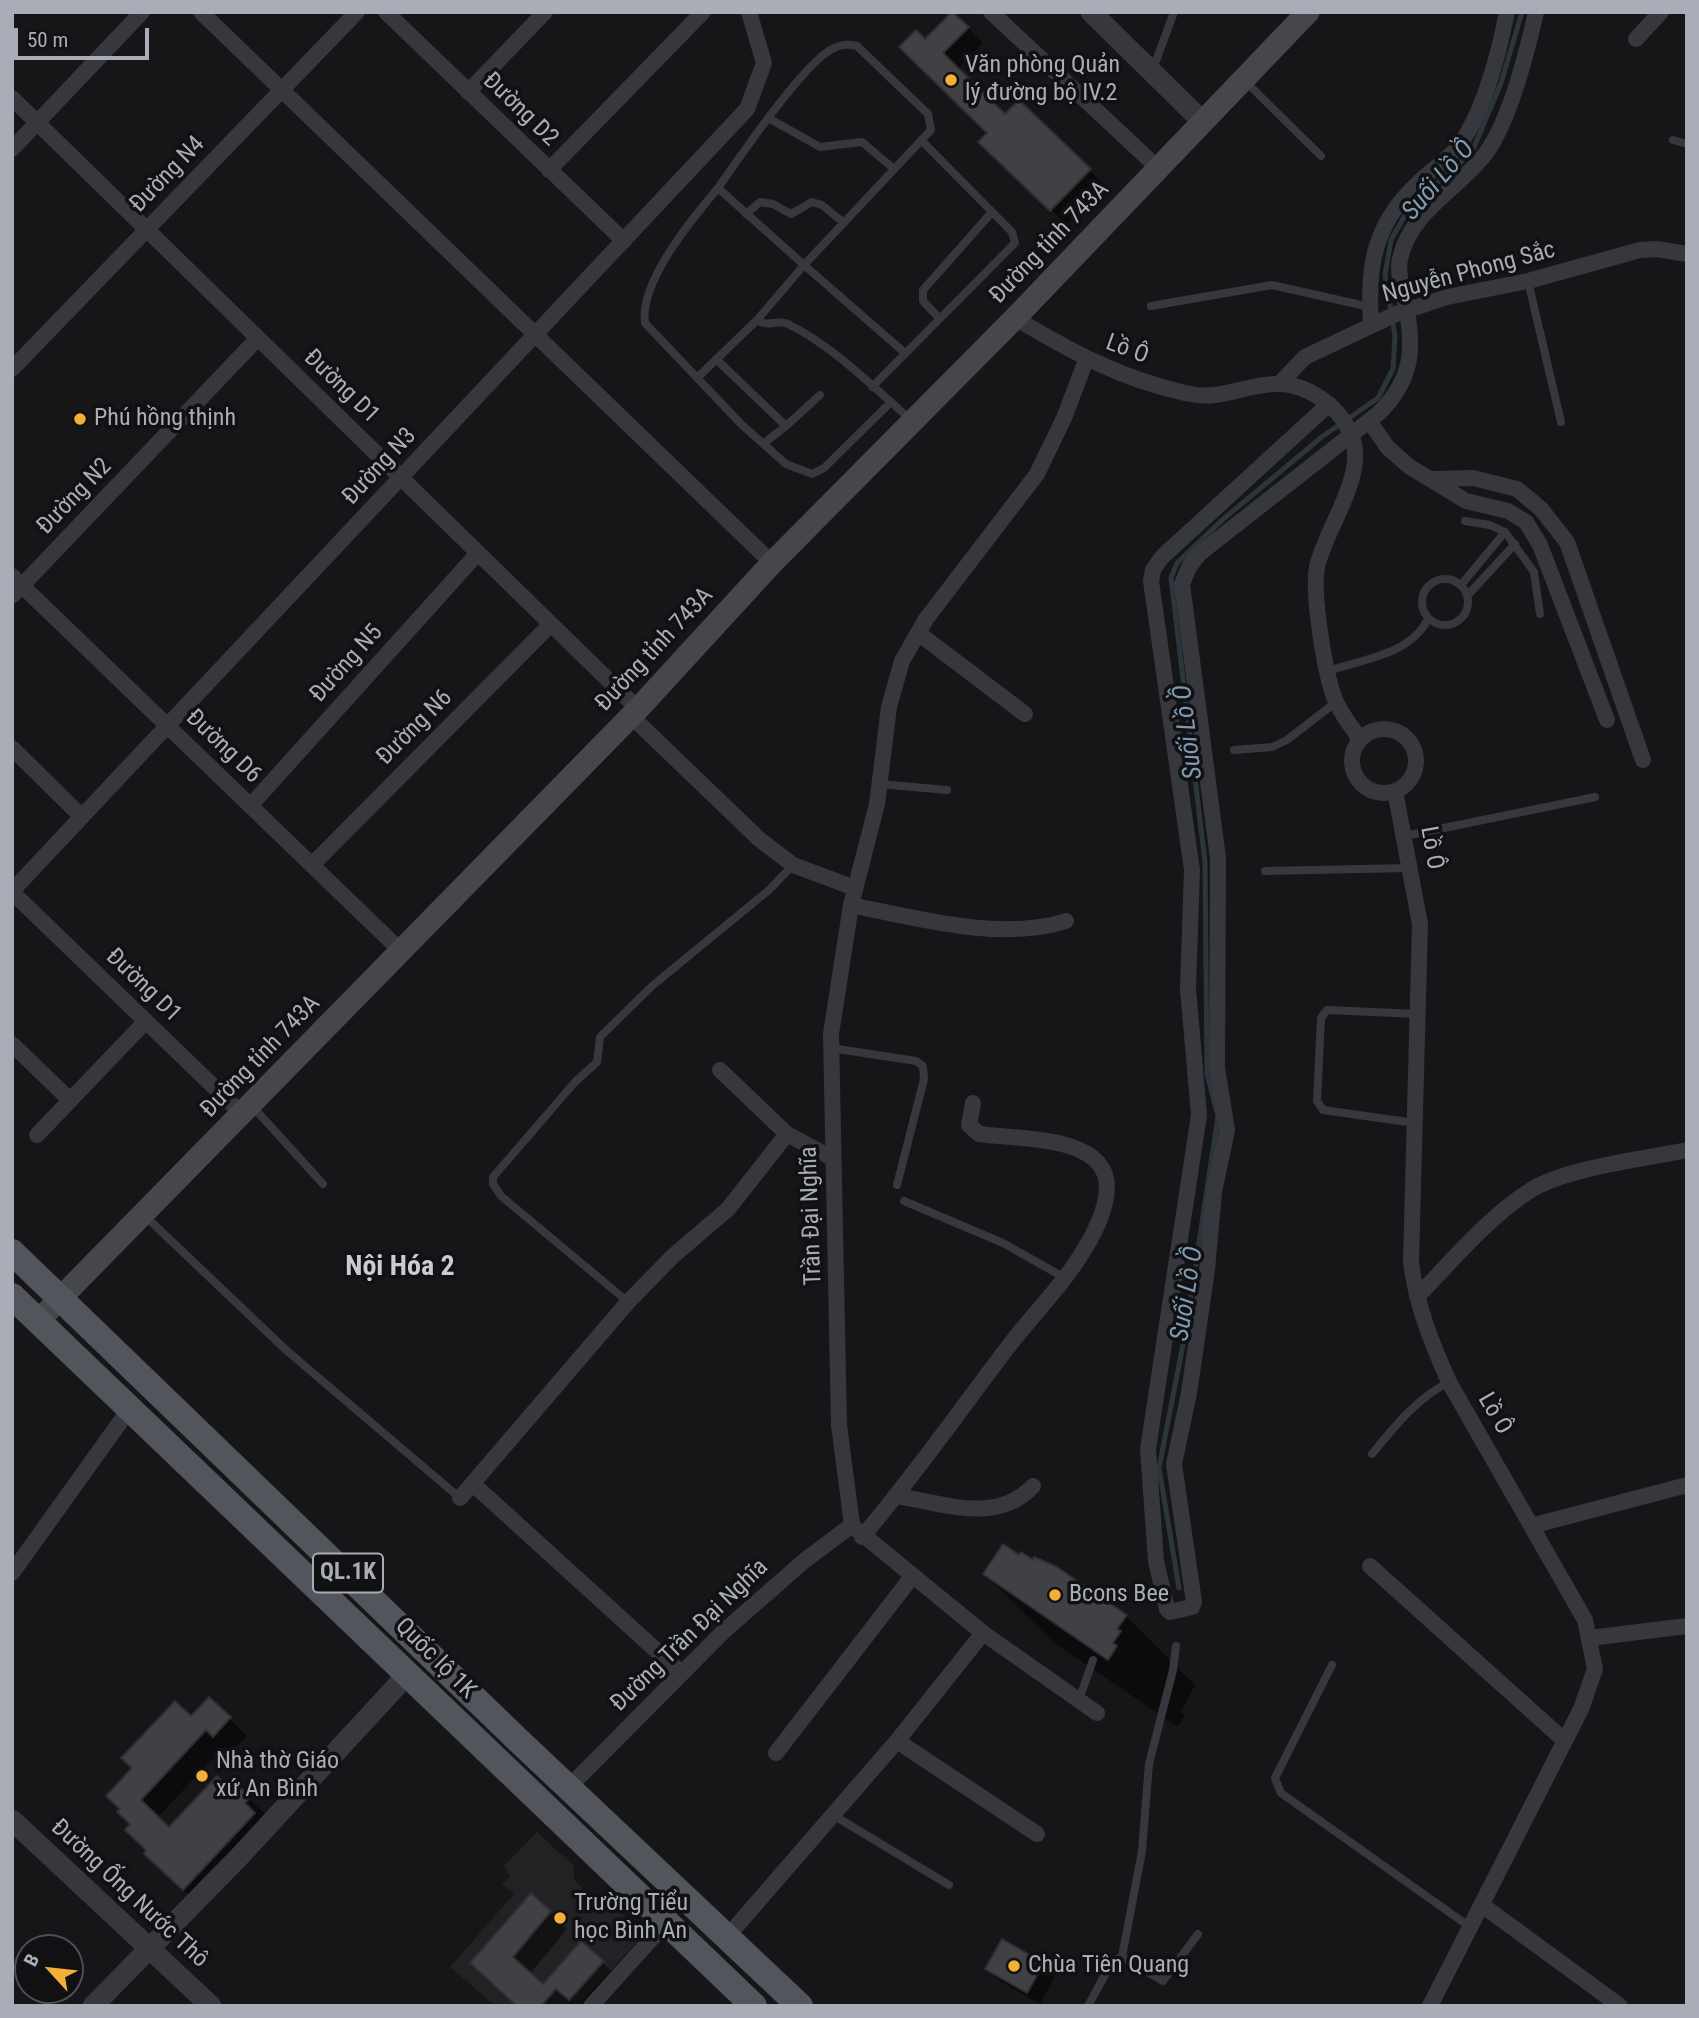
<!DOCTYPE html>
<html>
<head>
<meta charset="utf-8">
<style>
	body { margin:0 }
	#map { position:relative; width:1699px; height:2018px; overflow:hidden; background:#161618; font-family:"Roboto Condensed",sans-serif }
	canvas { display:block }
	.frame { position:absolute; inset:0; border:14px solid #a8adb8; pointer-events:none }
	.north { position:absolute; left:14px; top:1934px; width:70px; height:70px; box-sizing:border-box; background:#111113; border:2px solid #4d4f55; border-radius:50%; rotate:297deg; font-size:19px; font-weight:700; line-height:28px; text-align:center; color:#a8adb8 }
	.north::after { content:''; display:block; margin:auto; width:24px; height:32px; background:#f2b134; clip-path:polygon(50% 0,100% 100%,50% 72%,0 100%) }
	.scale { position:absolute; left:14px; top:28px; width:135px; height:32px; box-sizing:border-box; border:4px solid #a8adb8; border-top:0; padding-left:9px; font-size:21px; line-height:24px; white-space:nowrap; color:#a8adb8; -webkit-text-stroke:5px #111113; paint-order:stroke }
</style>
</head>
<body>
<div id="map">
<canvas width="1699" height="2018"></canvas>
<div class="frame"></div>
<div class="north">B</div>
<div class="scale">50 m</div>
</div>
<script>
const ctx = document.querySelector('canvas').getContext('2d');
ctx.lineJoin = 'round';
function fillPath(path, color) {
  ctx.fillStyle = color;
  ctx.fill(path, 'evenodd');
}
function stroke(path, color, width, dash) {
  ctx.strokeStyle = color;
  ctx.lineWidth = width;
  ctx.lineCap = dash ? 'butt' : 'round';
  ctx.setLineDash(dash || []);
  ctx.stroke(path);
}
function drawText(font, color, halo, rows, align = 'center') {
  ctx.font = font + ' "Roboto Condensed",sans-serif';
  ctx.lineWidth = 7;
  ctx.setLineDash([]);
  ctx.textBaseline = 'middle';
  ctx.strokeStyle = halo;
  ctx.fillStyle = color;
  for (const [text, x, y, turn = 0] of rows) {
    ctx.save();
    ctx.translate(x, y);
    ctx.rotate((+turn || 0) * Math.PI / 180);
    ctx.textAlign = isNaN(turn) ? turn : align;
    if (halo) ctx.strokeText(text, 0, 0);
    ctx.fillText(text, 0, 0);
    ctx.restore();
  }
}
fillPath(new Path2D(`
	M537,1832L574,1866V1880L596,1902L608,1900L644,1934L578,2006H495L450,1967L514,1894L502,1884L510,1876L504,1866Z`), '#222225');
fillPath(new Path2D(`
	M953,13L983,43L957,70L1005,117L1089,170L1105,185L1067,225L996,158L989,133L925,42Z
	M985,1574L1126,1616L1195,1685L1181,1712L1185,1716L1178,1727L1054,1643Z
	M210,1700L247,1736L231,1752L225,1746L157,1818L169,1829L226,1787L249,1798L266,1815L201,1906L163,1871L133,1824L109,1796Z
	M550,1912L567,1929L530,1974L543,1986L581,1943L620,1979L596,2006H518L490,1980Z
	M1043,1965L1055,1977L1040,2004L1000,1981L987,1969Z`), '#0007');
stroke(new Path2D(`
	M1179,1588L1159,1468L1186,1329L1218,1116L1207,1074L1205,862L1171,578L1177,563L1221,521L1323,436L1378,398L1393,369L1395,336L1385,275L1391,240L1409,208L1472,152L1501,83L1522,12`), '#2c353c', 5);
const building = new Path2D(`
	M952,12L969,27L943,53L1005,114L1019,100L1091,169L1050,211L978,142L987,133L899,47L916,30L925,39Z
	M1003,1544L1019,1555L1021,1552L1033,1560L1034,1557L1057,1567L1127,1615L1117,1629L1121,1631L1113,1643L1117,1646L1108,1660L983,1574Z
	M209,1697L231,1717L213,1737L206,1730L141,1800L169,1827L217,1776L226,1785L231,1779L250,1797L245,1803L255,1813L183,1890L144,1854L146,1850L125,1830L130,1824L117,1812L120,1809L106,1796L132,1768L121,1758L175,1701L191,1716Z
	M531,1893L551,1911L513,1957L543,1984L581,1941L604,1961L569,2000L556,1989L541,2006H517L470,1963Z
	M1002,1939L1044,1963L1027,1993L985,1969Z`);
fillPath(building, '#404145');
stroke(building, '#303034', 2);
stroke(new Path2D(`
	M1153,69L1174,12
	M1246,82L1321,156
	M770,119L820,147L862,142L894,169
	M1673,140L1687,144
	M718,188C739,158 803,64 832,49C841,44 847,44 857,46L928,114L931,130L804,265L905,353
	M746,214L760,202L773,204L791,214L812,202L822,205L844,223
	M1528,281L1561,422
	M1151,306L1272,285L1370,307
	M939,318L923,301V290L992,212
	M716,359L786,426L820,395
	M697,378L757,320
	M872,387L1015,243L1012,232L921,140
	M891,402L824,468L812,474L786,464L742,425L645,323C639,282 692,219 718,188L804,265L757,320C768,328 777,319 788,324C833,346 872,386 910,419
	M764,443L786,426
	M1465,521L1490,525L1505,532L1534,572L1540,614
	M1422 602a23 23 0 1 1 46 0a23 23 0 1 1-46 0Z
	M1461,585L1505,532
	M1467,596L1515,544
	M1328,671C1363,659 1410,655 1428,619
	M1234,750L1272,747L1287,740L1336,702
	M879,784L947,790
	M1405,836L1595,797
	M1265,871L1409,868
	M831,1048L916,1061L923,1066L924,1079L897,1185
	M253,1107L323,1184
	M1415,1123L1323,1110L1317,1101L1321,1018L1327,1010L1419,1014
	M904,1201L1003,1243L1065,1278
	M144,1215L286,1350L460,1498
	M628,1302L501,1196L493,1184V1177L575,1082L597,1062L600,1037L652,986L769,890L793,865
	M1372,1454C1396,1425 1416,1399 1449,1382
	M1332,1665L1275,1778L1281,1793L1470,1927
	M1079,1700L1093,1660
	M833,1815L949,1885
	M1122,1957L1142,1851L1149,1764L1173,1670L1176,1646
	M1088,2006L1113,1960L1122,1957L1163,1981L1198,1934`), '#37383d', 8);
stroke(new Path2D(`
	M201,12L772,563
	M386,12L624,241
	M991,12L1158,168
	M1636,39L1661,12
	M468,92L545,12
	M12,98L638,709
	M12,149L142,12
	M549,170L703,12
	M1015,318C1072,352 1119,378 1185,393C1223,402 1245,383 1279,384C1308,384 1339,407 1350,432C1370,473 1326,526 1317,567C1312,594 1325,679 1337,704C1343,716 1352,728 1360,739
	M1371,323C1367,266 1374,224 1418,183C1431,170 1451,158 1461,143C1484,110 1499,52 1507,12
	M12,369L357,12
	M1280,383L1305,357L1396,314L1447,297L1528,281L1640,250L1657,249L1687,254
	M1329,404L1162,557L1153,570L1151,581L1192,870L1188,989L1199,1115L1148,1449L1156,1561L1167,1609L1170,1612L1192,1607L1194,1602L1174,1464L1189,1393L1207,1270L1214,1192L1227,1130L1217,1068L1218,858L1182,584L1189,567L1199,554L1379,413C1413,379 1415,348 1405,301C1402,289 1397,272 1400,259C1410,211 1459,189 1486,153C1510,120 1527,52 1536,12
	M1369,421L1388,448L1410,467L1466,501L1508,511L1526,522L1540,545L1607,720
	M1434,479L1473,478L1517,489L1541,509L1567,542L1643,760
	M12,576L401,951
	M12,596L258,338
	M918,633L1025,714
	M631,716L759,839L793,865L855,888
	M1352 761a32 32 0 1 1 64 0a32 32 0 1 1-64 0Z
	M12,748L82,817
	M1395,791L1420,924L1411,1262C1416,1304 1432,1344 1449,1382L1585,1620L1595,1669L1581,1709L1430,2006
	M251,805L478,553
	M312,865L551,624
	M12,891L747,109L764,63L749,12
	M12,892L242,1114
	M851,905C915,918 1003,942 1066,921
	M12,1044L70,1100
	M720,1070L787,1134
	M37,1135L146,1021
	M1417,1297C1451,1262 1489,1216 1531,1190C1566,1168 1644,1159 1687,1150
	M473,1484L680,1672
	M897,1496C943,1503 997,1525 1033,1486
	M460,1498L628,1302L673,1256L728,1209L787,1134L832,1158
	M852,1525L839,1425L831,1034L851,905L877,804L889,707L902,661L926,619L1037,474L1064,418L1086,360
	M1531,1526L1687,1485
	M856,1529L983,1633L1097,1713
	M862,1537C914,1476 960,1410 1008,1347C1033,1314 1063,1285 1084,1250C1096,1231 1115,1193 1103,1170C1085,1135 1011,1139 979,1134L969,1125L973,1103
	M1370,1566L1565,1741
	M12,1573L128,1411
	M1590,1638L1687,1626
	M897,1741L1037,1834
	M776,1753L911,1578
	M568,1788L723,1632L804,1561L852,1525
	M1482,1905L1620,2006
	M727,1937L897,1741L983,1633
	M591,2006L665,1924`), '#37383d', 16);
stroke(new Path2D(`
	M1091,12L1203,122
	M12,1820L211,2006
	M93,2006L239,1857L406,1676`), '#37383d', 21);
stroke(new Path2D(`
	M38,1321L638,709L772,563L1015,318L1308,12`), '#45474d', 23);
stroke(new Path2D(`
	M12,1252L519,1741L800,2006
	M12,1296L754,2006`), '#53555c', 26);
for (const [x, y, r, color] of [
	[951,80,7,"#f2b134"],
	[80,419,7,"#f2b134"],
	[1055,1595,7,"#f2b134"],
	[202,1776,7,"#f2b134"],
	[560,1918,7,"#f2b134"],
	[1014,1966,7,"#f2b134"]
]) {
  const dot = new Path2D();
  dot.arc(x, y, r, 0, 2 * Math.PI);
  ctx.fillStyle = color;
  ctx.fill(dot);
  stroke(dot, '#111113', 2.5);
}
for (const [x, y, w] of [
	[348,1573,70]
]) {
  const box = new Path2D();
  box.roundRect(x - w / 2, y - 19.5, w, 39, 5);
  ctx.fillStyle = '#111113';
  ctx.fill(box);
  stroke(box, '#a8adb8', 2);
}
drawText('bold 23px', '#a8adb8', null, [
	["QL.1K",348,1573]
]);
drawText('24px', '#a8adb8', '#111113', [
	["Văn phòng Quản",965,66],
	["lý đường bộ IV.2",965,94],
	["Phú hồng thịnh",94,419],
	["Bcons Bee",1069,1595],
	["Nhà thờ Giáo",216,1762],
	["xứ An Bình",216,1790],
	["Trường Tiểu",574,1904],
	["học Bình An",574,1932],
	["Chùa Tiên Quang",1028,1966]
], 'left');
drawText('24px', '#a8adb8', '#111113', [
	["Đường D2",520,110,44],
	["Đường N4",168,175,-46],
	["Đường tỉnh 743A",1050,243,-46],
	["Nguyễn Phong Sắc",1469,273,-15],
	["Lồ Ô",1127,350,20],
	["Đường D1",341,387,44],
	["Đường N3",380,467,-47],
	["Đường N2",75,497,-46],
	["Đường tỉnh 743A",655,650,-47],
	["Đường N5",347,664,-48],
	["Đường N6",415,728,-45],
	["Đường D6",223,747,44],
	["Lồ Ô",1431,848,80],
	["Đường D1",143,986,44],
	["Đường tỉnh 743A",261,1057,-46],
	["Trần Đại Nghĩa",812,1216,-92],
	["Lồ Ô",1494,1414,60],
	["Đường Trần Đại Nghĩa",690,1636,-44],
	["Quốc lộ 1K",435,1659,45],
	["Đường Ống Nước Thô",129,1894,43]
]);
drawText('italic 26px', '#7f9bb3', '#111113', [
	["Suối Lồ Ồ",1439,181,-49],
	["Suối Lồ Ồ",1189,732,-97],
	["Suối Lồ Ồ",1188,1294,-81]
]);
drawText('bold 28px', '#c9ccd4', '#111113', [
	["Nội Hóa 2",400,1268]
]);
</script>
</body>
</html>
